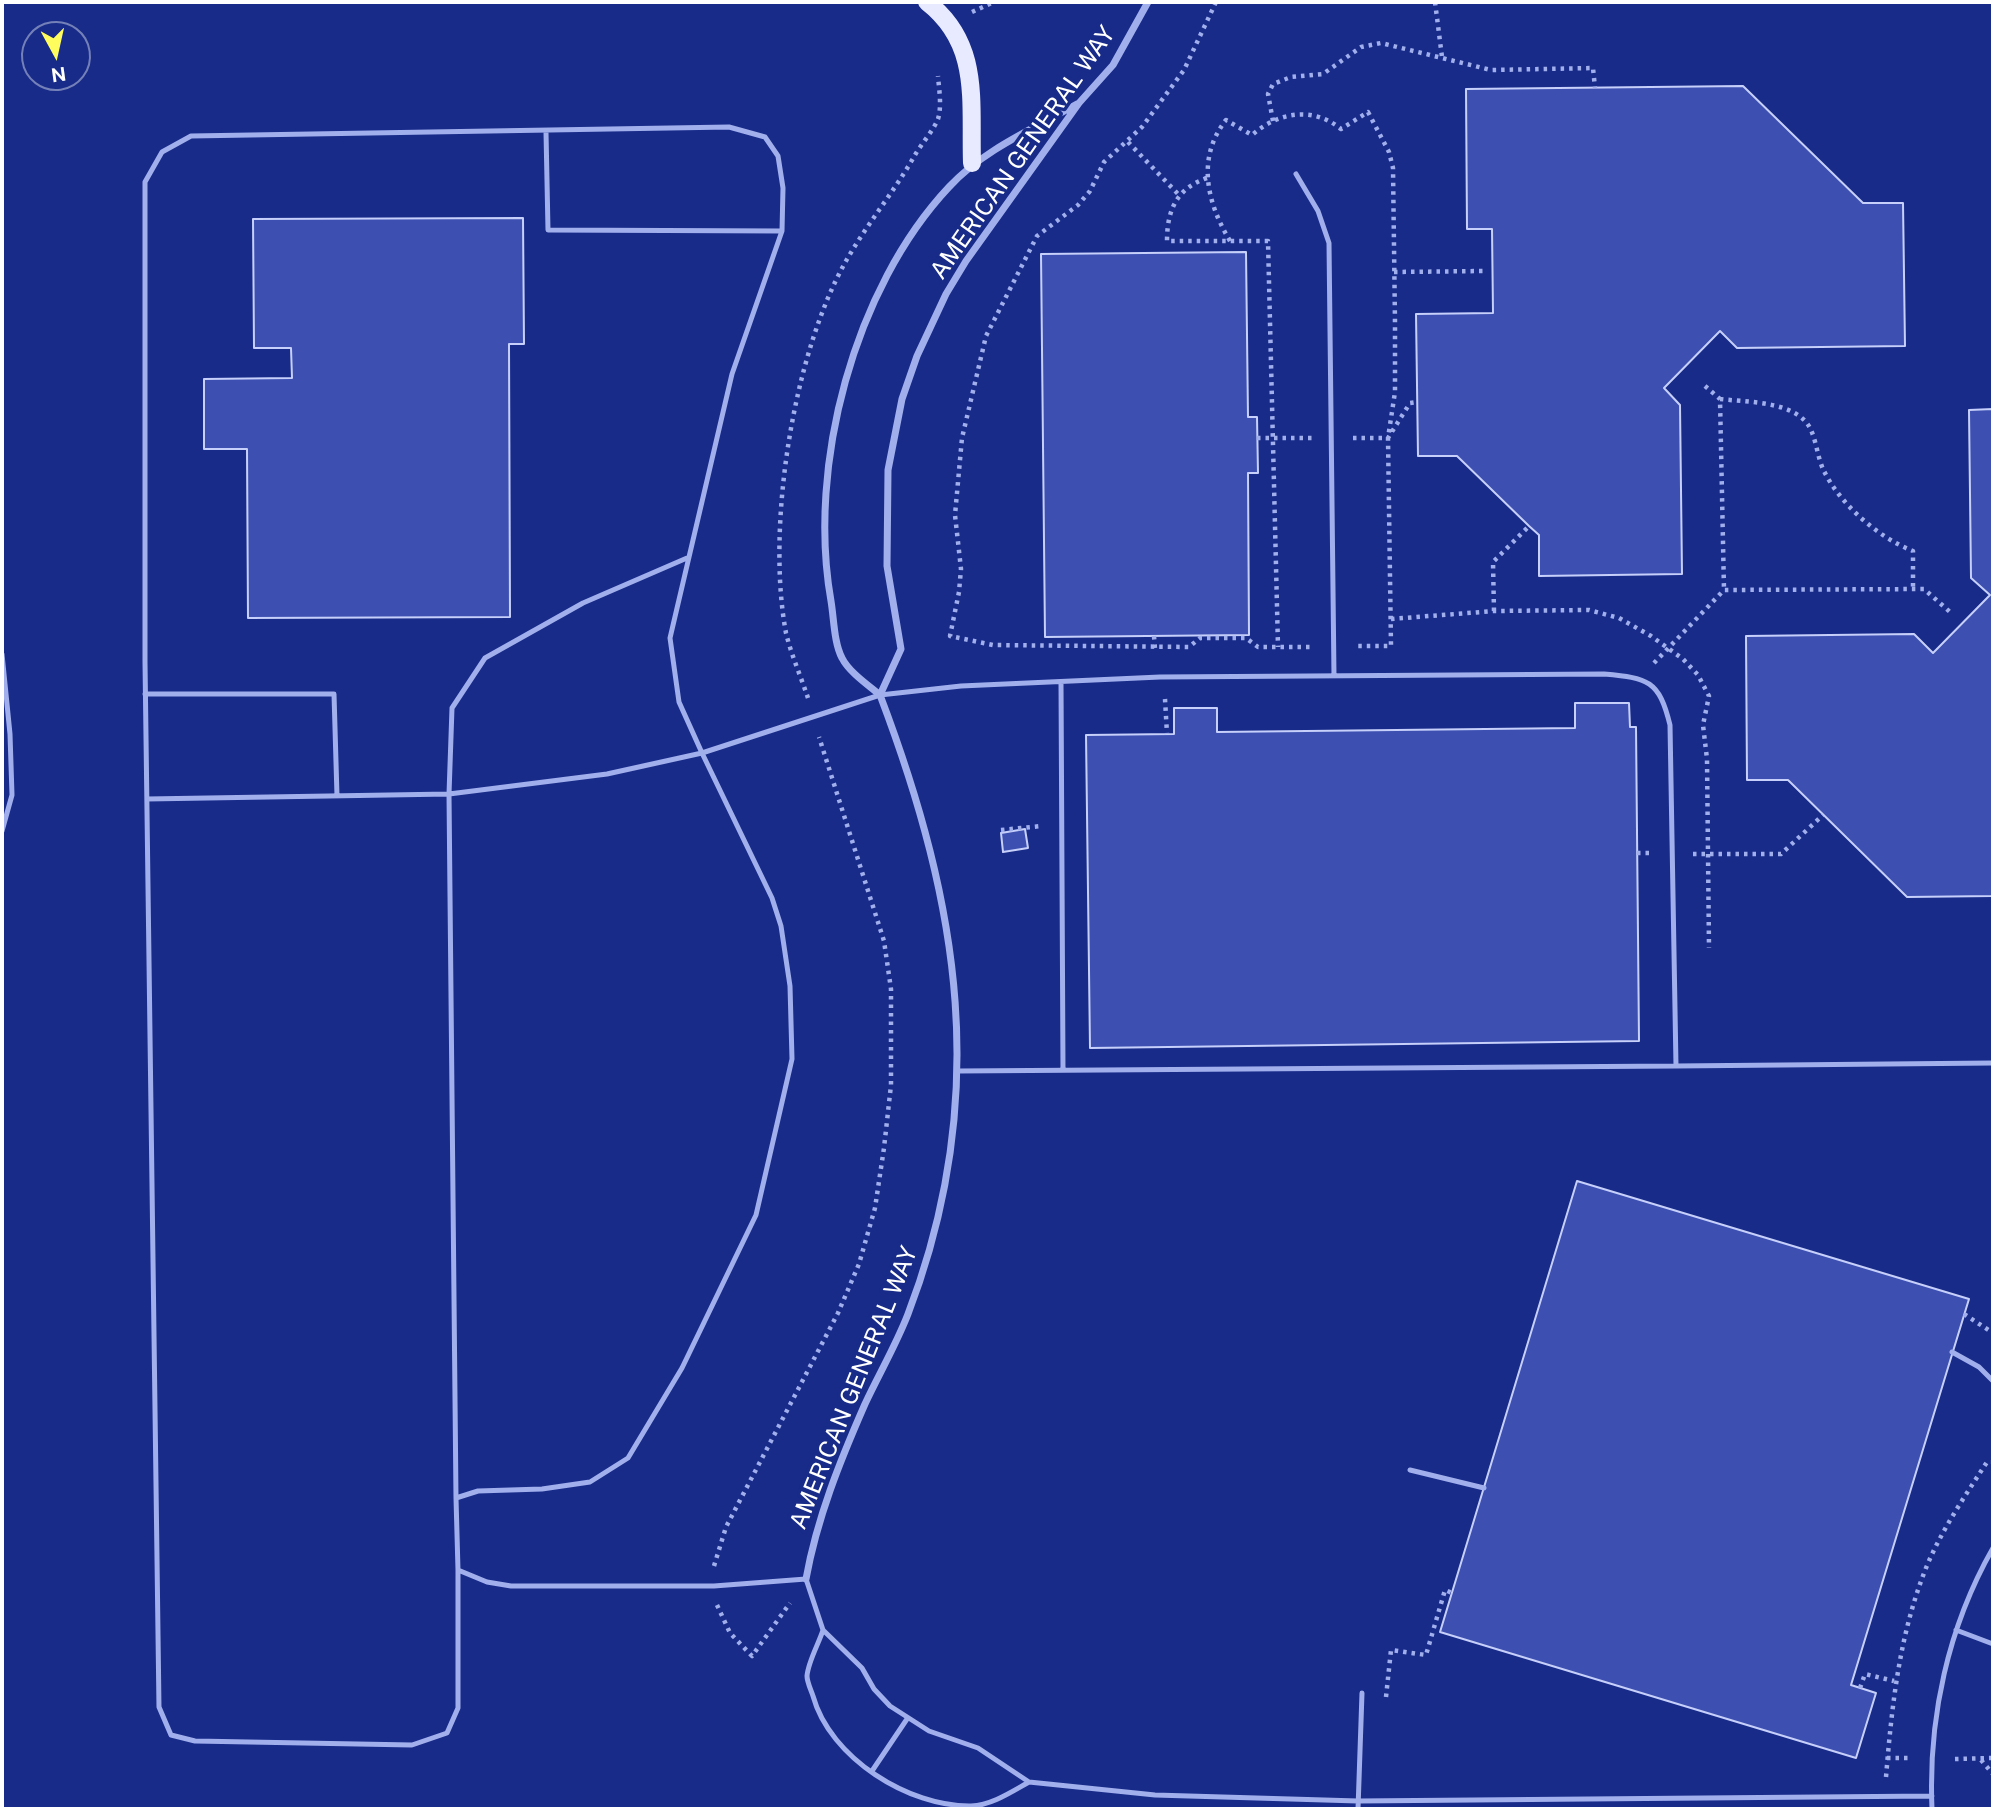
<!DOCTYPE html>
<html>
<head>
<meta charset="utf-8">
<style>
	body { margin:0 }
	#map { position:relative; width:1995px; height:1811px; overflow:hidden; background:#182b89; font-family:"Public Sans",sans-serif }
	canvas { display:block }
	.frame { position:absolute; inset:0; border:4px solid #fff; pointer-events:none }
	.north { position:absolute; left:21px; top:21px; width:70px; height:70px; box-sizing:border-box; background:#182b89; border:2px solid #7480b8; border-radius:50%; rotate:172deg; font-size:19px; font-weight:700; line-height:28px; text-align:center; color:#fff }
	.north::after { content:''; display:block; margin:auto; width:24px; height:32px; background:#fffd5e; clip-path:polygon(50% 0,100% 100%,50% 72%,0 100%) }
</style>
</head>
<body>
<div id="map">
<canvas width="1995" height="1811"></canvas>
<div class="frame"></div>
<div class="north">N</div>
</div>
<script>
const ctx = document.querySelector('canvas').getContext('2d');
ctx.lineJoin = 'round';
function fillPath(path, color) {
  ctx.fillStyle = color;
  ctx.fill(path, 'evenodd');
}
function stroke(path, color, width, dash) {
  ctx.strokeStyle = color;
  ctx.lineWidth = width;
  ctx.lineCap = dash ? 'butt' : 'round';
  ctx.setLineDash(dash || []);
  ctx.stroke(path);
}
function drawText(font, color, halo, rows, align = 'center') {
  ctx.font = font + ' "Public Sans",sans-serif';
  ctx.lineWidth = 7;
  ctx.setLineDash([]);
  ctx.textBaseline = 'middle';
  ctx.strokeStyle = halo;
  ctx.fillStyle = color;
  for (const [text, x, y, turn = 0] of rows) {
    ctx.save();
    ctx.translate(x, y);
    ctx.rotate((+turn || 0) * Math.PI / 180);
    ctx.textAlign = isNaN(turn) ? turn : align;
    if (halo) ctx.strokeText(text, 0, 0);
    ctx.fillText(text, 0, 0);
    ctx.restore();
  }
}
const building = new Path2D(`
	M1743,86L1863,203H1903L1905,346L1737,348L1720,331L1664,388L1680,405L1682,574L1539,576V535L1529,526L1457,456H1418L1416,314L1493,313L1492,229H1467L1466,89Z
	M523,218L524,344H509L510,617L248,618L247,449H204V379L292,378L291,348H254L253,219Z
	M1246,252L1248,417H1257L1258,473H1248L1249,635L1045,637L1041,254Z
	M1993,409V896L1907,897L1788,780H1747L1746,636L1914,634L1933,653L1990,595L1971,578L1969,410Z
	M1575,703H1629L1630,727H1636L1639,1041L1090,1048L1086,735L1174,734V708H1217V732L1575,728Z
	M1025,829L1028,848L1003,852L1001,833Z
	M1577,1181L1969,1299L1851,1685L1876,1693L1856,1758L1440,1632Z`);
fillPath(building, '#3d50b1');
stroke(building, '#c7d0fa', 2);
stroke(new Path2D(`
	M1216,2L1184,70L1142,127L1104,162L1090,191L1078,205L1037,236L986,336L962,438L955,515L961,569L959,592L950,636L993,645L1189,647L1200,638H1246L1258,647H1314
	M1435,2L1442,57
	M972,12L994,2
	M1273,121L1268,94L1273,84L1291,77L1323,74L1361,47L1381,43L1491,70L1593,68L1595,88
	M1128,142L1179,195
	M1207,178C1177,188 1167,210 1167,241H1268L1278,647
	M1230,241C1207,203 1196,158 1226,120L1252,135C1278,112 1313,106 1341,129L1368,112L1389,152L1393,168L1395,323V392L1388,438L1391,646H1354
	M1394,272L1485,271
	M1705,386L1720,399L1724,590
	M1720,399C1745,402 1783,401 1803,419C1816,430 1816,454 1823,469C1839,503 1877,537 1913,551V589
	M1257,438H1313
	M1353,438H1388L1410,403L1417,402
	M1494,611L1493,562L1529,526
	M1391,619L1494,611L1589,610L1619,618L1651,636L1683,659L1698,675L1709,696L1703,725L1707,759L1709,948
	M1154,636L1155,649
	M1654,663L1724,590L1924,589L1950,612
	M808,698C801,677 791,654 786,633C766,528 793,354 846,261C867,224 894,192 915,155C922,143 933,131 938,119C942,106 939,89 938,76
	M1165,699L1167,734
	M1001,830L1042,826
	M1637,853H1653
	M1693,854H1781L1823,815
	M1964,1314L1993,1333
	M714,1566L726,1527L838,1313L859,1264L875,1208L884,1148L891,1085V989L884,941L819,737
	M717,1605L730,1633L752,1656L790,1603
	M1860,1688L1865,1674L1894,1681
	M1386,1697L1391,1650L1426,1655L1445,1590L1452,1593
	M1887,1758H1911
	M1955,1759L1993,1758
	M1981,1760L1993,1774
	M1886,1777C1892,1705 1899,1636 1926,1568C1941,1531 1965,1496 1987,1462H1993`), '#a1afed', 4.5, [3.5, 5]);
stroke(new Path2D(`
	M546,132L548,230L782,231
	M1296,174L1318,211L1329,243L1334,676
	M2,654L10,734L12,795L2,831
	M1061,683L1063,1070
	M145,694H334L337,796
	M147,799L449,794L452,708L485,658L583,603L687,558
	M1676,1066L1993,1063
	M958,1071L1676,1066L1670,725C1659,680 1648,678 1604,674L1160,677L961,686L880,695L702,753L772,898L781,926L790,986L792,1059L756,1215L682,1368L628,1458L590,1482L542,1489L478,1491L456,1498L458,1570L487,1582L511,1586H714L806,1579L823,1630L862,1668L874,1689L890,1706L929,1731L978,1748L1029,1782L1155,1795L1358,1801L1932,1796
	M1952,1352L1979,1367L1993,1381
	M1410,1470L1484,1488
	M456,1498L449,794L607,774L702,753L679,702L670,638L732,374L782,231L783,188L778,156L765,137L729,127L191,136L162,152L145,182V662L159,1707L171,1735L195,1741L412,1745L447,1733L458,1708V1570
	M823,1630C819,1643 808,1662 807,1676C807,1682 811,1690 813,1696C830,1758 909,1807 971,1806C992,1805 1011,1792 1029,1782
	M1956,1630L1993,1644
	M872,1771L907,1719
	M1358,1809L1362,1693
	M1932,1809C1928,1718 1948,1627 1993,1548`), '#a1afed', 5);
stroke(new Path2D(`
	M880,695C868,685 849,672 842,658C834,643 834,619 831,601C807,466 854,288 949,187C983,150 1033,129 1077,104
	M806,1579C817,1518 840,1461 865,1404C879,1374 896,1345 908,1314C991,1097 960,906 880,695L901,649L887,566L888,470L902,399L917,356L946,294L966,261L1079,103L1113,65L1148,2`), '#a1afed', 7);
stroke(new Path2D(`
	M927,2C981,44 970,101 972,163`), '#e8eaff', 18);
drawText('24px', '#fff', '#182b89', [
	["AMERICAN GENERAL WAY",1023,153,-55],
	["AMERICAN GENERAL WAY",854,1388,-68]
]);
</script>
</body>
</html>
